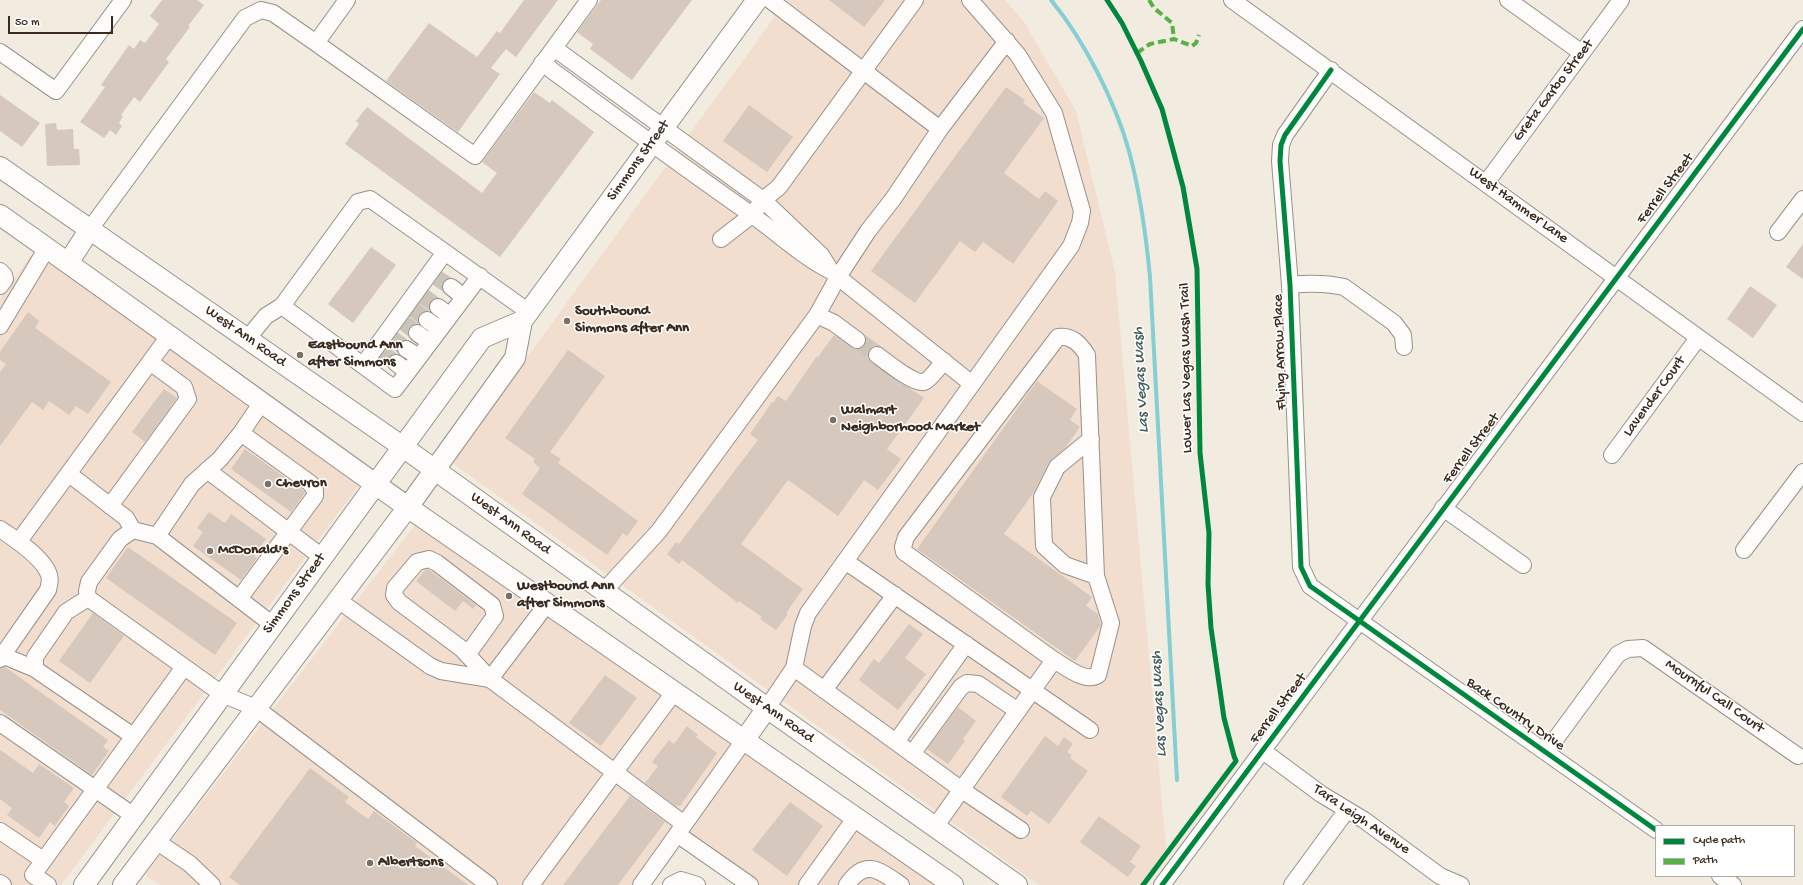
<!DOCTYPE html>
<html>
<head>
<meta charset="utf-8">
<style>
	body { margin:0 }
	#map { position:relative; width:1803px; height:885px; overflow:hidden; background:#f1ebe0; font-family:"Gochi Hand",sans-serif }
	canvas { display:block }
	.legend { position:absolute; left:1655px; top:825px; width:140px; height:52px; box-sizing:border-box; background:#fff; border:1px solid #b1aaa5; margin:0; padding:5px 7px; list-style:none; font-size:12px; color:#3b2a1e }
	.legend li { display:flex; align-items:center; gap:8px; height:20px }
	.legend b { width:20px; border:1px solid #b1aaa5 }
	.scale { position:absolute; left:8px; top:16px; width:105px; height:18px; box-sizing:border-box; border:2px solid #3b2a1e; border-top:0; padding-left:5px; font-size:12px; line-height:14px; white-space:nowrap; color:#3b2a1e; -webkit-text-stroke:3px #fff; paint-order:stroke }
</style>
</head>
<body>
<div id="map">
<canvas width="1803" height="885"></canvas>
<ul class="legend">
<li><b style="height:5px;background:#00873e"></b>Cycle path</li>
<li><b style="height:5px;background:#57b245"></b>Path</li>
</ul>
<div class="scale">50 m</div>
</div>
<script>
const ctx = document.querySelector('canvas').getContext('2d');
ctx.lineJoin = 'round';
function fillPath(path, color) {
  ctx.fillStyle = color;
  ctx.fill(path, 'evenodd');
}
function stroke(path, color, width, dash) {
  ctx.strokeStyle = color;
  ctx.lineWidth = width;
  ctx.lineCap = dash ? 'butt' : 'round';
  ctx.setLineDash(dash || []);
  ctx.stroke(path);
}
function drawText(font, color, halo, rows, align = 'center') {
  ctx.font = font + ' "Gochi Hand",sans-serif';
  ctx.lineWidth = 3;
  ctx.setLineDash([]);
  ctx.textBaseline = 'middle';
  ctx.strokeStyle = halo;
  ctx.fillStyle = color;
  for (const [text, x, y, turn = 0] of rows) {
    ctx.save();
    ctx.translate(x, y);
    ctx.rotate((+turn || 0) * Math.PI / 180);
    ctx.textAlign = isNaN(turn) ? turn : align;
    if (halo) ctx.strokeText(text, 0, 0);
    ctx.fillText(text, 0, 0);
    ctx.restore();
  }
}
fillPath(new Path2D(`
	M787,0H1005L1024,22L1076,111L1115,272L1166,849L1140,885H1039L451,462Z
	M34,251L360,484L61,885H0V299Z
	M418,521L935,885H735L677,844L646,885H160L145,875Z`), '#f2dece');
stroke(new Path2D(`
	M1051,0C1084,40 1115,101 1129,151C1140,192 1146,235 1150,277L1177,780`), '#84cfd3', 4);
fillPath(new Path2D(`
	M162,0H197L204,5L188,26L190,27L166,59L169,62L140,102L134,97L121,115L123,116L119,123L122,126L116,135L110,130L104,138L80,122L105,87L101,85L129,45L134,49L140,40L145,43L159,24L150,16Z
	M524,0H558L516,57L506,49L491,68L500,74L458,132L386,81L429,23L477,57L497,31L500,33Z
	M601,0H692L632,80L590,49L593,44L577,32Z
	M829,0H885L864,27Z
	M1006,87L1025,100L1023,103L1044,118L1004,173L1039,199L1045,191L1058,201L1013,264L983,242L975,252L960,241L915,303L871,271Z
	M534,92L550,103L552,100L594,132L500,257L345,144L359,124L356,121L367,107L482,193L497,173L482,162Z
	M0,95L40,123L22,147L0,131Z
	M749,105L793,137L767,172L723,141Z
	M56,123L57,130L73,129L74,149H79L80,165L47,166L45,124Z
	M1803,244V279L1786,267Z
	M371,247L396,265L353,323L328,304Z
	M1750,286L1777,305L1753,338L1727,319Z
	M28,312L39,321L35,328L111,382L88,414L76,406L69,415L49,401L43,410L32,402L0,446V372L6,364L0,360V352Z
	M864,334L882,347L874,346L869,350L868,358L871,362L924,398L887,449L901,459L878,490L864,480L838,516L788,480L741,544L803,589L786,613L788,614L776,630L760,619L762,617L739,601L738,603L682,560L679,564L667,554L676,542L679,544L758,440L750,434L772,402L773,403L778,396L786,401L817,356L818,357L834,335L856,349H861L865,345L866,341Z
	M568,350L605,376L550,452L561,459L558,463L638,521L627,536L623,533L607,555L522,494L540,468L533,462L535,459L505,438Z
	M1037,381L1077,409L1070,420L1080,427L1065,448L1049,462L1034,492L1004,534L1092,597L1086,606L1098,614L1101,625L1075,661L917,549Z
	M164,389L177,398L145,442L132,432Z
	M245,449L303,490L305,493L291,512L231,469Z
	M209,512L225,523L231,514L266,539L254,556L257,558L241,580L193,546L203,532L197,528Z
	M128,547L237,623L215,655L106,578Z
	M428,569L476,605L473,609L463,601L455,611L416,581L425,570Z
	M93,613L124,636L90,683L59,661Z
	M909,624L923,634L905,658L926,674L898,710L859,680L874,659L879,663Z
	M5,667L108,740L103,747L109,751L92,775L0,710V668Z
	M605,675L637,698L601,746L569,723Z
	M958,707L976,721L963,739L965,741L948,764L927,749Z
	M687,726L698,735L696,737L717,753L680,806L678,805L677,807L645,783L658,766L652,762L669,740L674,744Z
	M1045,736L1058,746L1064,737L1073,744L1067,752L1072,755L1070,758L1088,771L1049,824L1031,811L1027,816L1001,797Z
	M0,750L33,773L39,764L74,788L64,802L69,806L55,826L50,822L39,838L7,815L12,808L0,799Z
	M310,768L349,797L345,802L368,819L374,811L417,843L415,846L468,885H240L229,877Z
	M630,796L665,822L618,885H563Z
	M790,802L823,826L787,876L752,850Z
	M1099,816L1141,846L1130,862L1136,866L1128,877L1080,842Z`), '#d7c8bd');
stroke(new Path2D(`
	M437,278L451,287
	M423,296L438,307
	M413,309L427,320
	M404,323L417,333
	M392,338L406,349
	M857,340L877,355
	M381,352L396,363`), '#cdc4b9', 16, [16, 8]);
const minor = new Path2D(`
	M770,0L940,129
	M1232,0L1803,413
	M1508,0L1582,53
	M316,43L347,0
	M554,48L763,200L821,255L831,271L838,277L972,384
	M0,52L56,91L123,0
	M542,63C611,114 679,164 749,213C777,232 801,256 831,271
	M1331,70L1285,135L1281,145L1280,161L1290,285L1301,567L1310,586L1656,830
	M1486,183L1621,0
	M90,229L245,18L261,10L273,13L316,43L475,156L589,0
	M1778,232L1803,199
	M721,239L752,215L763,200L779,187L915,0
	M0,271L4,275L5,279L0,286
	M1290,285C1308,283 1326,283 1344,287L1394,323L1403,335L1404,347
	M451,287L464,297
	M282,306L395,389L480,276
	M438,307L450,316
	M817,315L834,323L857,340
	M427,320L440,329
	M0,326L47,248
	M417,333L430,342
	M247,339L266,316L282,306L358,202L370,199L529,312
	M406,349L419,357
	M877,355C885,361 915,385 924,382C931,379 939,367 944,361
	M396,363L408,372
	M363,365L445,252
	M1091,439L1057,467L1042,497L1044,546L1065,565L1096,576
	M1612,455L1698,338
	M207,470L322,557
	M69,474L126,518L133,530L120,539L89,582L87,591L88,598L222,694L256,708L489,885
	M110,506L188,399L184,387L150,362
	M1443,508L1523,565
	M0,529C15,539 44,558 49,575C51,580 49,585 48,590L0,659
	M133,530L157,536L273,625
	M157,536L192,484L220,459L241,433L262,402
	M19,541L169,336
	M1744,550L1803,472
	M845,561L1090,730
	M604,591L659,531L817,315L838,277L868,231L893,199L940,129L1007,41
	M88,598L66,612L35,657V669L133,736
	M239,599L315,496V490L310,483L241,433
	M338,600L430,666L441,671L490,679L684,824
	M2,655L35,669
	M467,655L495,616L492,605L437,563L429,559L417,562L395,588L394,595L399,602L462,649L490,679L547,604
	M794,668L962,790L1021,830
	M824,690L895,595
	M767,708L794,668L803,626L808,613L1071,246L1080,223L1082,211L1054,113L1018,55L970,0
	M0,723L134,816
	M896,742L966,644
	M1263,751L1321,794L1364,820L1440,876L1461,885
	M1546,752L1618,654L1628,649L1643,648L1798,756
	M912,754L961,687L967,683L978,684L1018,711
	M935,827L1054,660C1066,667 1085,683 1098,675L1111,623L1096,576L1087,355C1080,344 1072,335 1058,337L906,537L903,547L904,552L1054,660
	M0,831L43,860
	M677,834L750,885
	M156,841L190,864L212,885
	M1720,876L1733,885
	M0,883L3,885
	M48,885L33,875L184,667
	M531,885L675,691
	M641,885L745,739
	M671,885L681,880L697,885
	M807,885L856,817
	M847,885C865,858 879,870 901,885
	M1162,885C1376,600 1587,313 1803,29
	M1292,885L1347,810`);
const major = new Path2D(`
	M0,167L403,447L767,708L1017,885
	M0,215C137,311 272,411 409,508C590,635 772,758 953,885
	M68,263L90,229
	M745,739L767,708
	M84,885L482,338L522,321
	M123,885L408,507L515,358L522,321L757,0`);
stroke(minor, '#97918a', 18);
stroke(major, '#97918a', 22);
stroke(minor, '#fdfcfa', 16);
stroke(major, '#fdfcfa', 20);
stroke(new Path2D(`
	M1149,0L1154,8L1172,23L1174,39
	M1137,53L1150,44L1174,39L1192,46L1196,43L1199,35`), '#57b245', 4, [8, 4]);
stroke(new Path2D(`
	M1107,0L1122,23L1141,61L1162,109L1183,187L1197,269L1200,453L1209,533L1208,584L1211,628L1224,718L1234,756L1236,761L1143,885
	M1331,70L1285,135L1281,145L1280,161L1290,285L1301,567L1310,586L1656,830
	M1162,885C1376,600 1587,313 1803,29`), '#00873e', 5);
for (const [x, y, r, color] of [
	[567,321,4,"#7b6e62"],
	[300,355,4,"#7b6e62"],
	[833,420,4,"#7b6e62"],
	[268,484,4,"#7b6e62"],
	[210,551,4,"#7b6e62"],
	[509,596,4,"#7b6e62"],
	[370,863,4,"#7b6e62"]
]) {
  const dot = new Path2D();
  dot.arc(x, y, r, 0, 2 * Math.PI);
  ctx.fillStyle = color;
  ctx.fill(dot);
  stroke(dot, '#fff', 1.5);
}
drawText('15px', '#3b2a1e', '#fff', [
	["Greta Garbo Street",1554,91,-53],
	["Simmons Street",639,161,-54],
	["Ferrell Street",1666,189,-53],
	["West Hammer Lane",1518,206,36],
	["West Ann Road",245,337,35],
	["Flying Arrow Place",1281,352,-92],
	["Lower Las Vegas Wash Trail",1187,368,-91],
	["Lavender Court",1655,397,-54],
	["Ferrell Street",1472,449,-53],
	["West Ann Road",510,524,36],
	["Simmons Street",295,594,-54],
	["Mournful Call Court",1714,697,35],
	["Ferrell Street",1279,709,-53],
	["West Ann Road",773,713,35],
	["Back Country Drive",1515,715,35],
	["Tara Leigh Avenue",1361,820,34]
]);
drawText('bold 15px', '#3b2a1e', '#fff', [
	["Southbound",575,312],
	["Simmons after Ann",575,329],
	["Eastbound Ann",308,346],
	["after Simmons",308,363],
	["Walmart",841,411],
	["Neighborhood Market",841,428],
	["Chevron",276,484],
	["McDonald's",218,551],
	["Westbound Ann",517,587],
	["after Simmons",517,604],
	["Albertsons",378,863]
], 'left');
drawText('italic 16px', '#44605c', '#fff', [
	["Las Vegas Wash",1142,380,-93],
	["Las Vegas Wash",1160,704,-93]
]);
</script>
</body>
</html>
